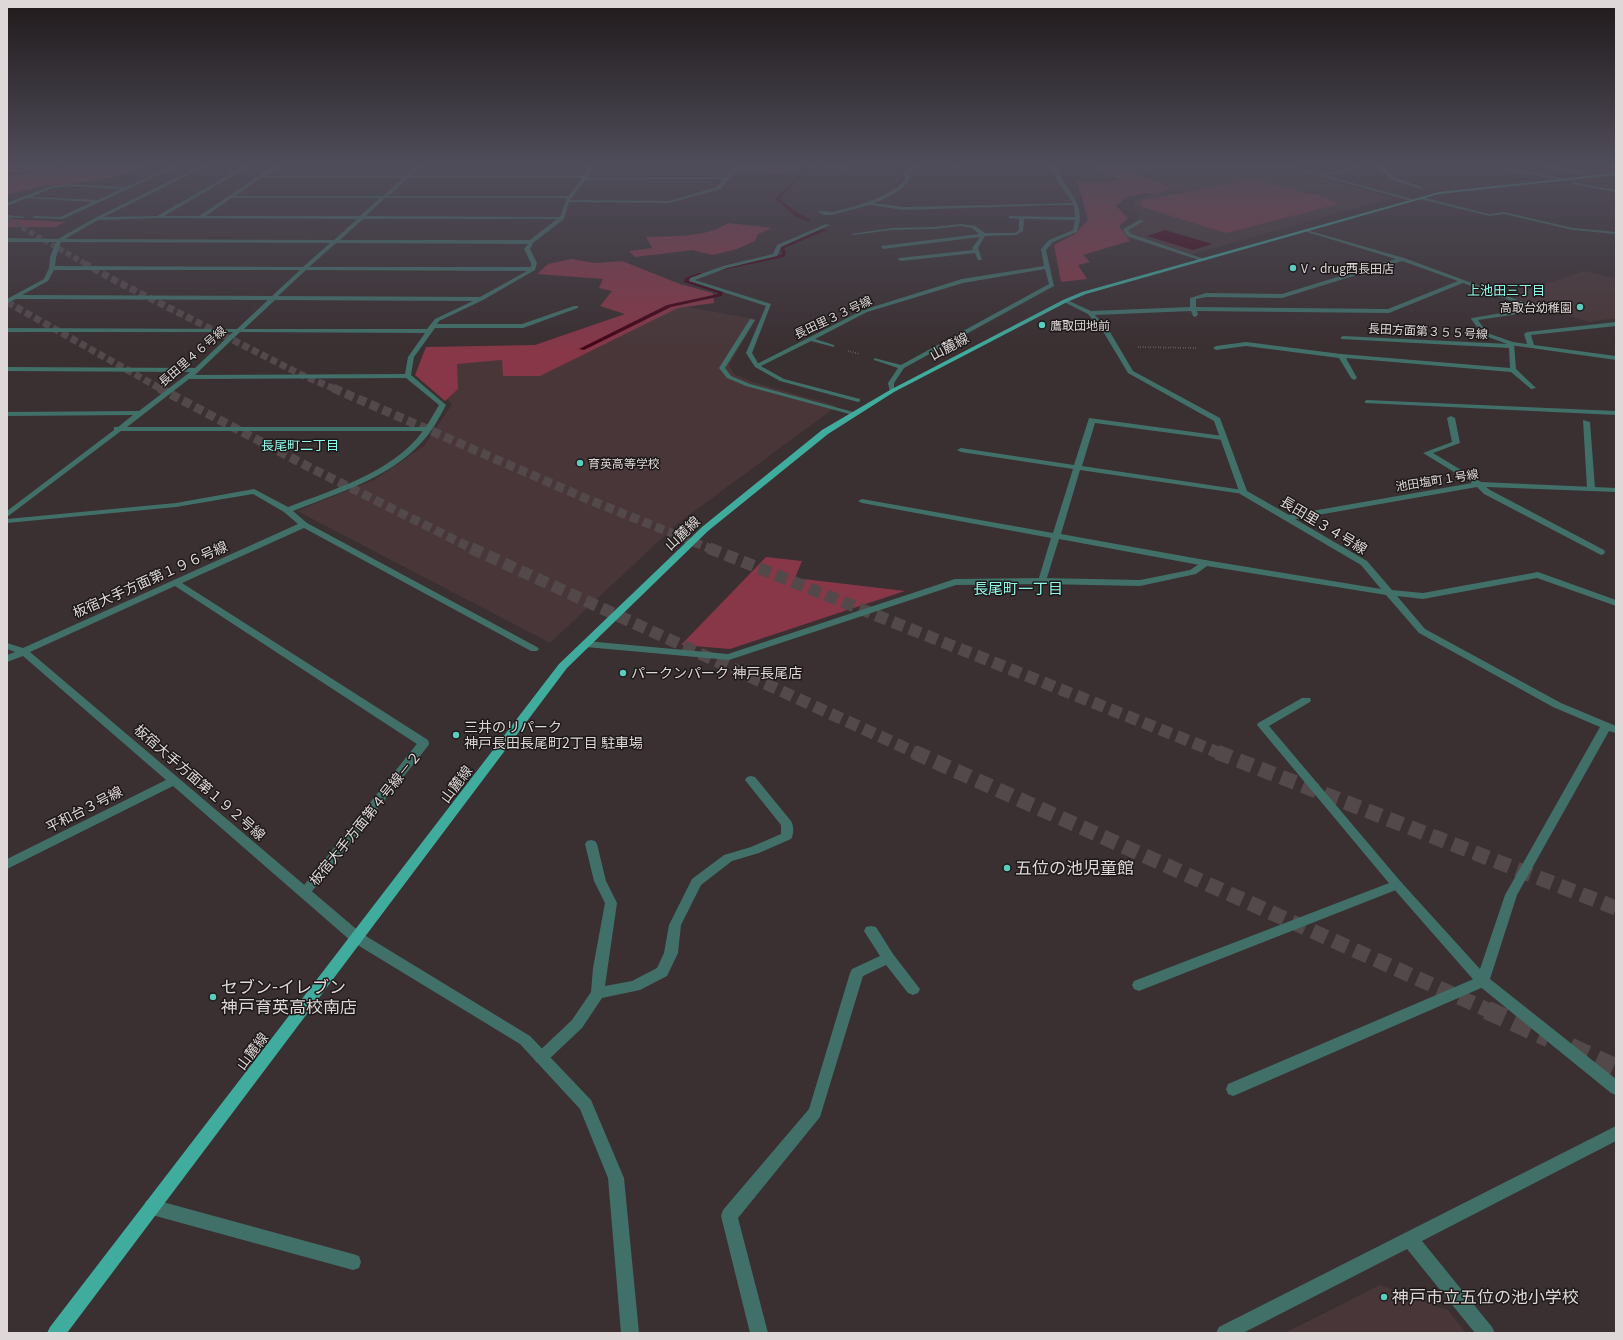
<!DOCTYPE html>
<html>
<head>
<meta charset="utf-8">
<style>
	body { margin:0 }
	#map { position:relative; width:1623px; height:1340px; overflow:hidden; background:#3a2f31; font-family:Georgia,serif }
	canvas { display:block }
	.frame { position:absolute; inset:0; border:8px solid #dfd8d8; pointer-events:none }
</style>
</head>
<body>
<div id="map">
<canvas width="1623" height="1340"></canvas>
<div class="frame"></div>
</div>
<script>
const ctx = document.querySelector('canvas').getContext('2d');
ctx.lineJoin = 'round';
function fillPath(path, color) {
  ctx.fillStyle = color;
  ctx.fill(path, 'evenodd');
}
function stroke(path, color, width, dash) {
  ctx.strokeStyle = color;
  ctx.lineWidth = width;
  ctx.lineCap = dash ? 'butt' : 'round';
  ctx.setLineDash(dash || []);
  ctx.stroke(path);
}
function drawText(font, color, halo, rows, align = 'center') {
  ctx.font = font + ' Georgia,"Noto Sans JP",serif';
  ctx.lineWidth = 3;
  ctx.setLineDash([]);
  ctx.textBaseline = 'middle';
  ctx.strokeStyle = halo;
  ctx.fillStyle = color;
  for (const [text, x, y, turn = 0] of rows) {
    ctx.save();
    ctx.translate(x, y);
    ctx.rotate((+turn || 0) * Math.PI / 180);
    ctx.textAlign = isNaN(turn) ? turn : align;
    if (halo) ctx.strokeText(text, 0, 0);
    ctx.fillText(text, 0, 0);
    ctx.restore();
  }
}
fillPath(new Path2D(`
	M1130,165H1275L1393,198L1185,256L1120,235V231L1139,219L1134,206V202L1163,188L1150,176L1120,166Z
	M1584,271L1616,279V318L1589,322L1510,296Z
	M680,306L756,319L729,365L734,374L753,382L837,406L677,524L550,643L297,511L374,480L424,446L452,404L422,374V355L582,350Z
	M1380,1285L1448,1310L1466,1333H1285Z`), '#483638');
fillPath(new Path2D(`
	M7,165H148L119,176L70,184L45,185L7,195Z
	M750,165H854L850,170L816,167L778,174L743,169Z
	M1085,165H1117L1171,188L1162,192L1128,196L1116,206L1128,218L1119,226L1130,241L1083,255L1090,262L1078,265L1087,279L1061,282L1054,245L1075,234L1088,220L1077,182L1120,180Z
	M1253,179L1324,197L1339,204L1226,233L1142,207L1140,201Z
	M7,219L65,222L55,227H7Z
	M728,223L772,228L758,234L755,241L737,249L713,255L692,250L635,257L629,251L652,248L646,237C672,236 706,238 728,223Z
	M571,259L595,263L622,261L680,284L713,293L714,303L678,308L540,376H503L502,360L457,364L458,389L445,401L415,375L426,347L535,345L625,314L600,306L612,291L599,288L603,279L537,274L548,264Z
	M766,557L802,561L795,578L905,591L730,649L681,645Z`), '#873748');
fillPath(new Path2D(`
	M1165,230L1212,244L1193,250L1147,236Z`), '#430317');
fillPath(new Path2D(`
	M63,165H69L46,171L7,175V173L46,169Z
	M804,165H808L792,187L779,199L799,214L811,220L809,222L795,216L775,199L790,185Z
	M909,165H913L904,172L905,179L897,187H895L901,179L900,172Z
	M823,229L827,230L784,248L786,254L784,257L713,272L711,271L780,255L782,254L780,246Z
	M699,273L703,274L689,281L723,291L722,296L671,307L584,350L579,349L667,305L718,294V293L684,282L685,278Z`), '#430317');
stroke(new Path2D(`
	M7,219L86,264`), '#53484a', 5.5, [5.5, 3]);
stroke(new Path2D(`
	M84,263L116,281L302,375L335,389
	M7,302L161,389`), '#53484a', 7, [7, 3.5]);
stroke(new Path2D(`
	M159,388L307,466L473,549
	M333,388L587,499L711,549`), '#53484a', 9, [9, 4.5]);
stroke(new Path2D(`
	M471,548L916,753
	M709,548L1219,753`), '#53484a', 12, [12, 6]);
stroke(new Path2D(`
	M914,752L1490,1011
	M1217,752L1616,908`), '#53484a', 15, [15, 8]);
stroke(new Path2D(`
	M1487,1010L1549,1038
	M1570,1047L1616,1068`), '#53484a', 19, [19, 10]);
stroke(new Path2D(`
	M1138,347L1197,348
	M848,351L860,354`), '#918889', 1.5, [0.5, 2]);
fillPath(new Path2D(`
	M1377,165H1381L1394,177L1424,188L1420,189L1390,179Z
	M1468,165H1484L1486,166L1484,167Z
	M1544,165H1548L1603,176L1601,177L1547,168Z
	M1508,168L1561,178L1563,179L1561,180L1507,170Z
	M1573,182L1616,190V192L1571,184Z
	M1422,197L1489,214L1504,212L1573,228L1616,232V234L1573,230L1504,214L1489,216L1420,199Z
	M1140,220L1144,221L1128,230L1131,234L1207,260L1202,261L1127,236L1123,229Z
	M826,224L830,225L781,247L777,256L727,268L695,280L771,304L752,353L759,365L784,379L860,399V401L858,402L780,381L755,367L746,353L766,306L689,281L690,278L723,266L773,254L777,245Z
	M750,319L755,320L725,368L731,376L750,384L857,413V415H853L746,386L727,378L719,368Z
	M1343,336L1509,344L1514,343L1516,369L1536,388L1531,389L1511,372L1346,358L1357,378L1354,380L1351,378L1339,358L1246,346L1216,350L1213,348L1216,346L1246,342L1341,354L1510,368L1509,348L1341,339V337Z
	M1089,418L1223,436L1227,438L1223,440L1095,423L1082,466L1243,490L1247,492L1243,494L1080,470L1061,534L1205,560L1208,561L1209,563L1208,565L1205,566L1059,539L1046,581L1042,584L1038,581L1051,538L862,503L858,501L862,499L1053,533L1073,469L961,452L957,450L961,448L1074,465Z
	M1583,420L1590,422L1595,488L1591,490L1587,488Z
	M424,739L429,743L428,746L309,895L305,897L301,895L299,892L301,889L420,740Z
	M751,776L755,777L791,821C794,826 794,834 791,839L759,853L732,861L701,885L681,925L678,953L667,976L640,990L602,998L582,1028L546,1062L541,1064L536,1062L534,1058L536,1054L572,1020L591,992L593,968L605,903L594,881L585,844L587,841L591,840L595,841L597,844L606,881L617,903L605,986L632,981L657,968L664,953L669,925L692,879L724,855L751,847L781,834V825L745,780L747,777Z
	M1397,880L1401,882L1403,885L1401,888L1144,989L1139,991L1134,989L1132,985L1134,981Z
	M871,926L876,927L893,954L920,989L918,993L913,995L908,993L886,965L863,976L820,1117L738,1218L768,1333H750L721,1216L723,1210L809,1109L850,973L852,969L880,956L864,931L866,927Z
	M1483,975L1488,977L1490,981L1488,985L1238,1094L1233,1096L1228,1094L1226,1089L1228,1084Z`), '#417069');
fillPath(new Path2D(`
	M175,165H180L63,219L34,218L32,217L34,216L60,217L92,202L27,198L7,206V203L51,186L67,184L126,187ZM67,186L121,189L98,200L31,197L52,188Z
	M202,165L250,166L164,216H199L275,165H280L265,176H406L418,165H422L411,176H583L589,165H593L587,178L725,177C731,170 738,165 747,165L734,172L721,189L669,203L569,202L564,219L533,243L530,249L537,263L535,270L483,300L439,321L437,324H522L574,306H578V308L523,328H435L414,357L411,375L446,405C439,418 432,432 421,443C388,479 337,493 293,511L307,523L537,647L539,649L537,651H531L304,528L182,583L428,740L429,743L428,746H420L175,586L30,652L361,933L530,1036L591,1100L624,1178L639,1333H621L608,1178L580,1109L520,1044L351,941L173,786L7,869V859L166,780L23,656L7,662V655L15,652L7,649V643L23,648L298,524L284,512L253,494L176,507L7,523V519L176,503L254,489L288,507C334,489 392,473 423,431H121L7,517V511L114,430V427H118L133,415L7,416V412L139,411L190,372L7,371V367L195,368L233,332H7V328L237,329L268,300L16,299L7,303V299L44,279L49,268L50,257L56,242H7V238L58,239L95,218ZM206,166L243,167L157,216L104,217ZM261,178H403L383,196H235ZM408,178H582L569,196H388ZM723,179L717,187L669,201L570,200L585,180ZM231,198H380L360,216H206ZM385,198H567L560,217L366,216ZM158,218L357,219L334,240L65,239L98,220ZM363,219H557L530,240H340ZM61,242L330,243L303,267L55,266L56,257ZM336,243L528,244L524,249L531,263V267H309ZM54,270H300L272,296L22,295L48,281ZM306,270L527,271L480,297L278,296ZM275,300L473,301L435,319L427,329H244ZM240,332L425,333L408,357L405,374L195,375ZM406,378L439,405L426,427H127L189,379Z
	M914,165H918L908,174L910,176C907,189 885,199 874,203L903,207L1073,203L1058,182L1051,165H1055C1065,191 1088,203 1077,232L1053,242L1046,250L1054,286L904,368L894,383V392H890L888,383L898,368L874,360V358L901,365L1049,284L1045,269L963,283L867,312L815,339L834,345V347L811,341L759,367H755V365L863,310L962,279L1044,266L1041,249L1049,240L1073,230L1075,220L1024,219L1023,231L1016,235L985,236L978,248L982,260H978L975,253L901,261L898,259L899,258L973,250L972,248L980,237L883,249L881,246L979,234L972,228L961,226L934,229L892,230L853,235L851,234L892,228L934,227L961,224L975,226L985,233H1015L1019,230V219L1009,218V216L1075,217L1074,205H1058L903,210L870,205L831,215H824L818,212C821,210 827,212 832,212C849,209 901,194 906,176L903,174Z
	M963,165H971L953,169L951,168Z
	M1279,165H1285L1322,175L1361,165H1368L1327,176L1416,200L1412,201Z
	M1606,165L1616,166V168L1607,166Z
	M7,215L25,217L23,218L7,217Z
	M1307,230L1404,258L1540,308V310L1538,311L1478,320L1487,333L1513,342L1527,344L1524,334L1527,332L1616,322V326L1531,335L1534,345L1616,356V360L1510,345L1483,335L1471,319L1472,318L1531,308L1463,283L1389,313L1197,311L1198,315L1195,317L1193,316L1191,311L1095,315L1110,332L1133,371L1220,418L1247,491L1289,515L1472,483L1423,453L1452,442L1447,418L1451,416L1455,418L1460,443L1433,453L1481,482L1616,488V492L1486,487L1490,490L1604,550L1605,552L1604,554L1601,555L1484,494L1477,487L1295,519L1367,561L1392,590L1423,593L1538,572L1616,600V606L1537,578L1423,599L1397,596L1425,629L1561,703L1616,726V733L1609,731L1517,895L1490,979L1616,1079V1095L1611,1093L1478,985L1393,888L1257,725L1258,723L1302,698H1310L1311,700L1310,702L1269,726L1401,882L1480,969L1505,895L1600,727L1553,707L1419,633L1386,595L1207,566L1196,574L1140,586L1042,584L956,585L729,660L586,647L581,644L586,641L728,654L955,579L1042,578L1140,580L1190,570L1205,560L1381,589L1361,565L1240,494L1214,421L1128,373L1104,333L1088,314L1062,301L1067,300L1091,311L1190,307V298L1206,293L1282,294L1396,259L1307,232ZM1402,261L1458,281L1388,309L1196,307V299L1206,297L1282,298Z
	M1367,400L1616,411V415L1365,403V401Z
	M1616,1126V1141L1422,1241L1492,1327L1495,1333H1475L1407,1249L1243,1333H1216L1219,1327Z
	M152,1199L353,1254L359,1256L361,1262L359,1268L353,1270L152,1215L146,1213L144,1207L146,1201Z`), '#417069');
fillPath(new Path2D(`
	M1616,173V175L1439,194L1086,294L1067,302L894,392L828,434L708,531L567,668L67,1333H47L50,1327L559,664L702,527L822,430L890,390L1063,300L1082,292L1439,192Z`), '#3fac9e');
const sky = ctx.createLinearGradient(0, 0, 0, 352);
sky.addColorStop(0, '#201a1b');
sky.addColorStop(0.47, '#4f4d5a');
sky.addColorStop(1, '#4f4d5a00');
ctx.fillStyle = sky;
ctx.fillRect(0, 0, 1623, 352);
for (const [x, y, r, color] of [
	[1293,268,4,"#59cebe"],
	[1580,307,4,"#59cebe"],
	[1042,325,4,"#59cebe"],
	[580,463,4,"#59cebe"],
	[623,673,4,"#59cebe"],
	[456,735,4,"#59cebe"],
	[1007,868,4,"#59cebe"],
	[213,997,4,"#59cebe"],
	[1384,1297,4,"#59cebe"]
]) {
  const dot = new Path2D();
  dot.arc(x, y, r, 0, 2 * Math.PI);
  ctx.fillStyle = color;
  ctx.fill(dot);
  stroke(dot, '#1e1919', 1.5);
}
drawText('12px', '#dfd8d8', '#1e1919', [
	["V・drug西長田店",1301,268],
	["高取台幼稚園",1572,307,"right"],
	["鷹取団地前",1050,325],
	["育英高等学校",588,463]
], 'left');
drawText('12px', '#dfd8d8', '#1e1919', [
	["長田里３３号線",833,317,-25],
	["長田方面第３５５号線",1428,331,3],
	["長田里４６号線",192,356,-41],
	["池田塩町１号線",1437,480,-9]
]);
drawText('13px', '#90f8e8', '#1e1919', [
	["上池田三丁目",1506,290],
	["長尾町二丁目",300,445]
]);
drawText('14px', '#dfd8d8', '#1e1919', [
	["山麓線",949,346,-28],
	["長田里３４号線",1324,525,31],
	["山麓線",682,533,-43],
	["板宿大手方面第１９６号線",150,579,-24],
	["板宿大手方面第１９２号線",200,782,41],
	["山麓線",456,784,-53],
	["平和台３号線",84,809,-27],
	["板宿大手方面第４号線－２",365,818,-51],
	["山麓線",252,1051,-53]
]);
drawText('14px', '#dfd8d8', '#1e1919', [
	["パークンパーク 神戸長尾店",631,673],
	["三井のリパーク",464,727],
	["神戸長田長尾町2丁目 駐車場",464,743]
], 'left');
drawText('15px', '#90f8e8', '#1e1919', [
	["長尾町一丁目",1018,588]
]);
drawText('17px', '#dfd8d8', '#1e1919', [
	["五位の池児童館",1015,868],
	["セブン-イレブン",221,987],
	["神戸育英高校南店",221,1007],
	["神戸市立五位の池小学校",1392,1297]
], 'left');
</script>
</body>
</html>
